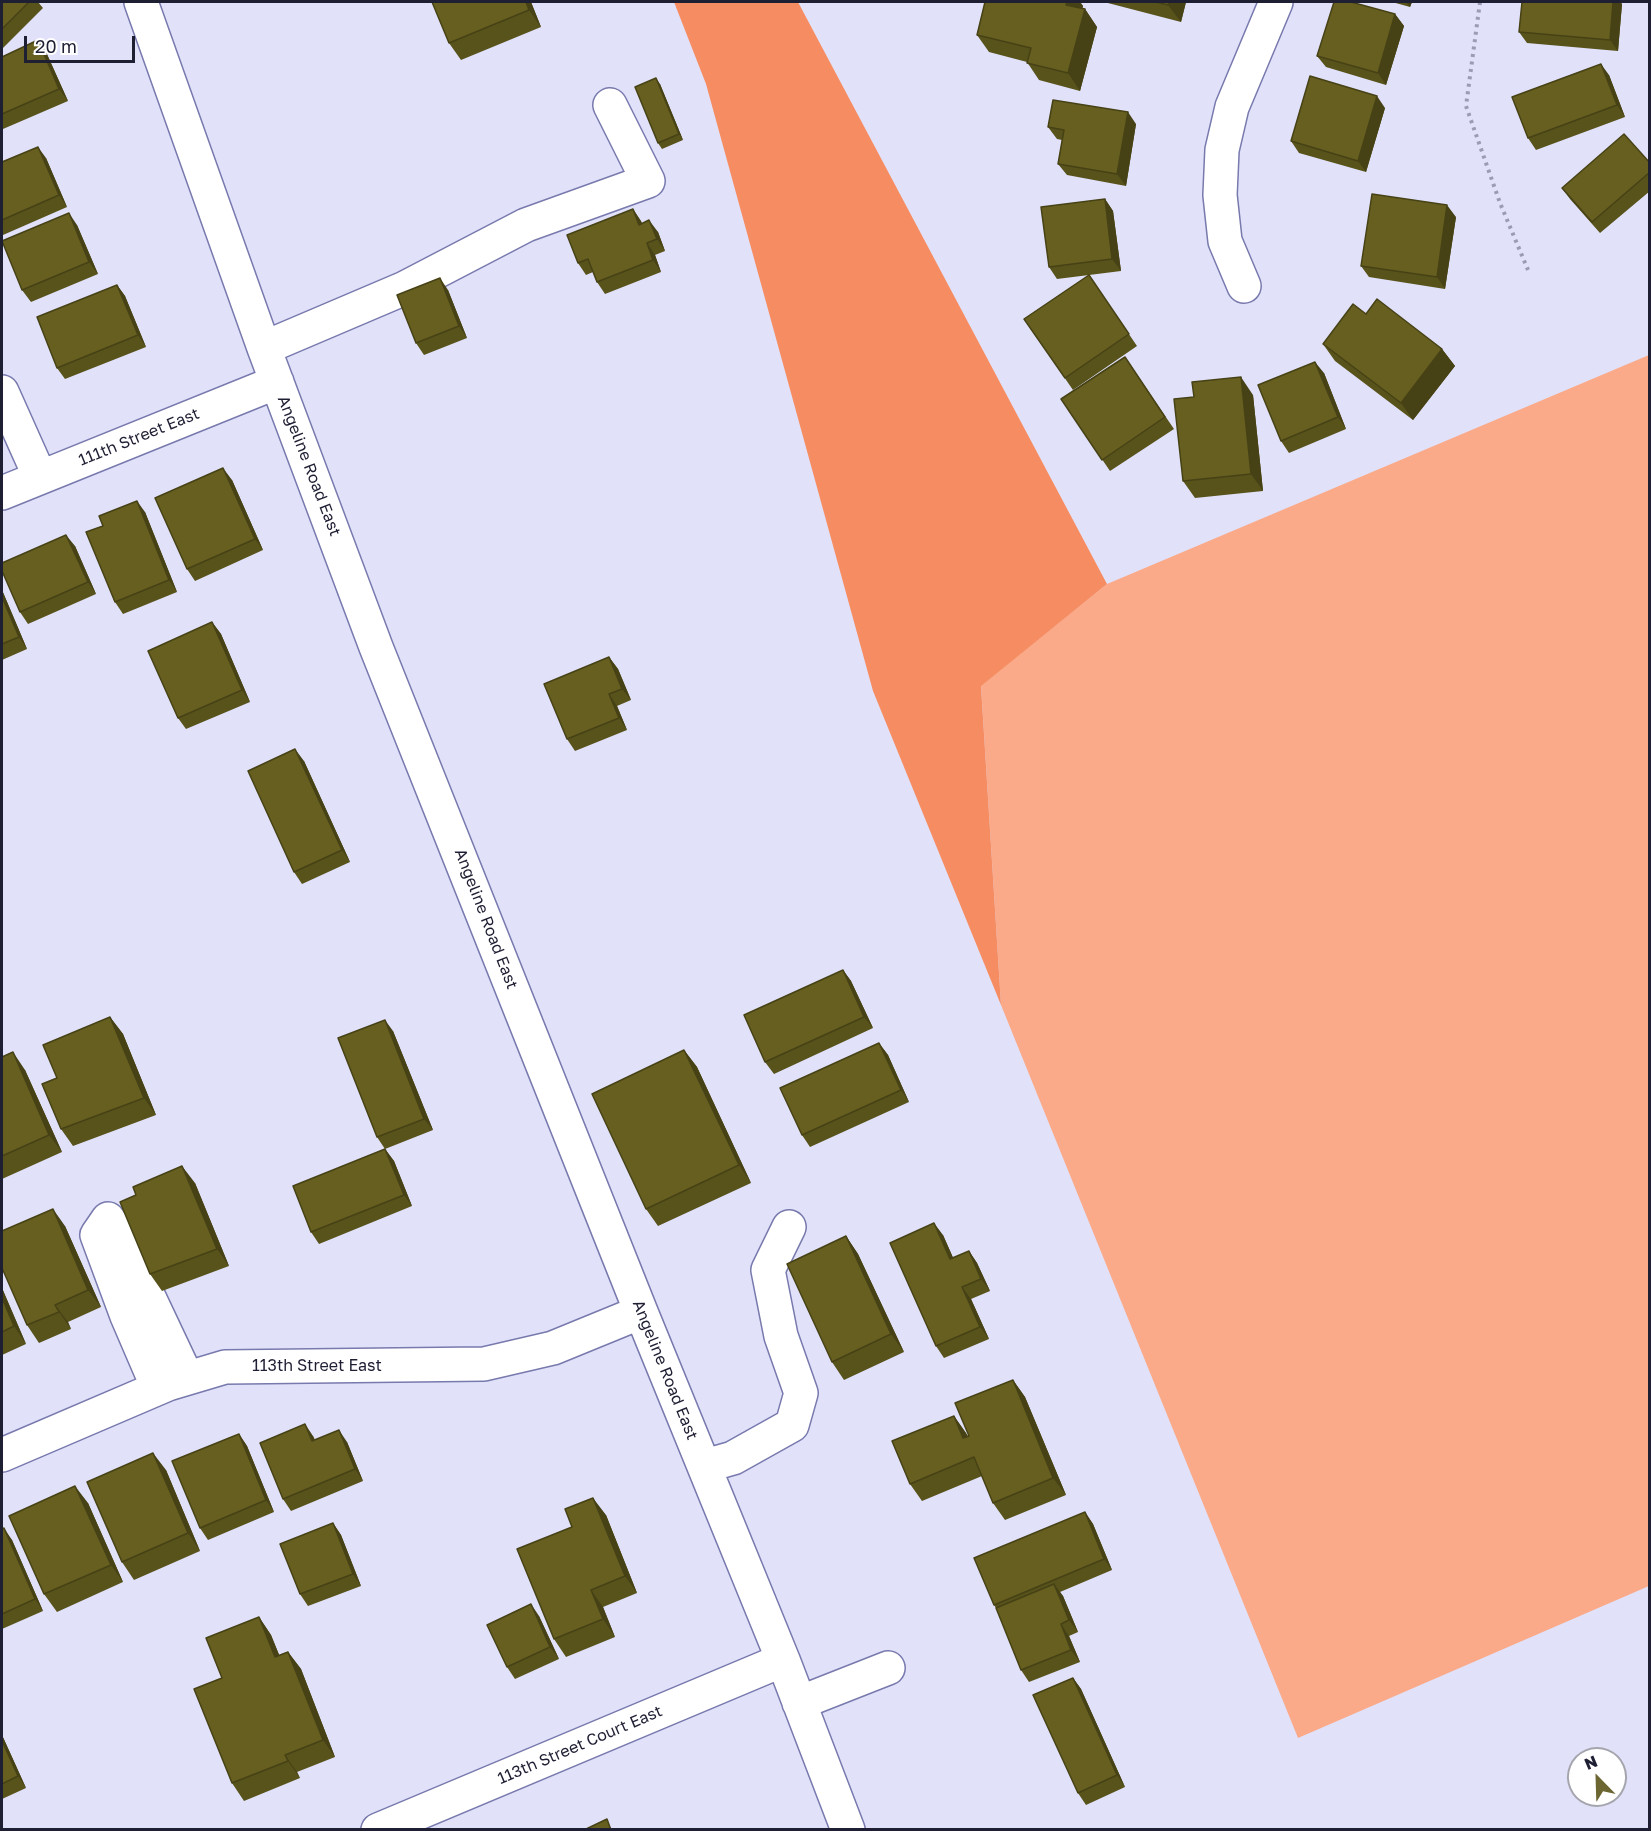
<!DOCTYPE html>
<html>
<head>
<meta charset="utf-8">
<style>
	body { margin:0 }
	#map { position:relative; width:1651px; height:1831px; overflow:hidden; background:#e1e2fa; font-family:"Golos Text",sans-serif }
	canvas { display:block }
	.frame { position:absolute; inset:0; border:3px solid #1f1f34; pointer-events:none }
	.north { position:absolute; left:1567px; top:1747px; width:60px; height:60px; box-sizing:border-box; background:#fff; border:2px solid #a5a5ae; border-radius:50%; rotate:337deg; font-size:16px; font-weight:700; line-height:24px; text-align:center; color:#1f1f34 }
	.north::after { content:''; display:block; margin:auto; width:21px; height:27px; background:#6c6633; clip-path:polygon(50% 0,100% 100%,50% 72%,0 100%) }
	.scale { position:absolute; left:24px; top:36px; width:111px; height:27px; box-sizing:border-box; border:3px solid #1f1f34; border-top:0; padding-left:8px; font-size:18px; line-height:21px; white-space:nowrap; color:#1f1f34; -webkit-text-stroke:4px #fff; paint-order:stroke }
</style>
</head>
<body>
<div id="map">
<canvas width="1651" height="1831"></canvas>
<div class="frame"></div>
<div class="north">N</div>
<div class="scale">20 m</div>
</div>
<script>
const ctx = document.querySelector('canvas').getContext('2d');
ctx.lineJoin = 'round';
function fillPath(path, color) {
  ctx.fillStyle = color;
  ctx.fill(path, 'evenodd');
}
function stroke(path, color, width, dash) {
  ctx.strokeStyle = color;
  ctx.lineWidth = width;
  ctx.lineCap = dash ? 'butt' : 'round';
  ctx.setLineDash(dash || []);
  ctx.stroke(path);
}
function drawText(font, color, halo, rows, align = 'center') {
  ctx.font = font + ' "Golos Text",sans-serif';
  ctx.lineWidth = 6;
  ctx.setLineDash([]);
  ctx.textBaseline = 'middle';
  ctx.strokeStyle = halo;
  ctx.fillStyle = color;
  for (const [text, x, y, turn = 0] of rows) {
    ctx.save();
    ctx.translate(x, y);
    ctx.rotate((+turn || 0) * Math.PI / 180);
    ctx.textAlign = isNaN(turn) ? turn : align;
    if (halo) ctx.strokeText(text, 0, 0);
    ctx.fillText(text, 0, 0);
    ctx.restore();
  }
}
fillPath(new Path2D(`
	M1649,355V1586L1298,1738L1001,1005L981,685L1107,584Z`), '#faaa89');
fillPath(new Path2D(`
	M674,2H798L1107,584L981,686L1001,1005L873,691L706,84Z`), '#f68d62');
const minor = new Path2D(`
	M141,2L264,348L376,647L641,1312L783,1660L848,1830
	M1244,286L1225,241L1220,195L1222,150L1232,107L1276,2
	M264,348L405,288L526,225L648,181L610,105
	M2,392L40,477
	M2,493L277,382
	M158,1388L127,1316L97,1235L108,1219L120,1236L187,1378
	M2,1455L168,1384L225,1367L484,1364L553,1348L641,1312
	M705,1466L733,1458L792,1425L801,1393L781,1336L768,1270L789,1227
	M799,1703L888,1668
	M378,1830L783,1660`);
stroke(minor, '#7879ad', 36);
stroke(new Path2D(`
	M1480,2L1466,106L1500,203L1528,270`), '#9b9cb3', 4, [3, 4.5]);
stroke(minor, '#fff', 33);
fillPath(new Path2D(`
	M2,2H38L43,8L2,49Z
	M432,2H531L541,27L461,60L449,43Z
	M985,2H1080L1083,6L1082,9H1085L1097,27L1080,91L1039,80L1027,62L989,52L977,35Z
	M1104,2H1186L1181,22Z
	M1392,2H1412L1410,7Z
	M1522,2H1620L1622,4L1618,51L1527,43L1519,32Z
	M1395,14L1404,26L1386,85L1326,67L1317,56Z
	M38,40L46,52L68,101L3,129L2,127V57Z
	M1609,75L1625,117L1536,150L1528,138Z
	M660,84L683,140L662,149L658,143Z
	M1385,108L1366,172L1299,153L1291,141Z
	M1136,124L1126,186L1067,175L1058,164L1062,140L1057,139L1048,127Z
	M46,158L67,207L3,235L2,233V162Z
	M1650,163V191L1600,233L1570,199L1562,188Z
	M1105,199L1113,211L1121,271L1057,279L1049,267Z
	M633,209L642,223L658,232L665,251L655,255L661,272L605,294L597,282L593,272L586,275L578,263Z
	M1456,217L1445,289L1369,277L1361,266Z
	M77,225L98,274L31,302L22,290Z
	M1089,275L1137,346L1073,390L1024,319Z
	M117,285L125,296L146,347L65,379L57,368Z
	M448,290L467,338L424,355L416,343Z
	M1366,314L1442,349L1455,366L1413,420L1335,361L1323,344Z
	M1125,357L1174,429L1110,471L1061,399Z
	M1324,373L1346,429L1289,453L1281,441Z
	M1253,395L1263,491L1195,498L1183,481Z
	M232,480L263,550L195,581L187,569Z
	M145,512L177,592L123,614L115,602L103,526Z
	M75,546L96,594L28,624L20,612Z
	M2,590L27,649L2,660Z
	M212,622L221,634L250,702L186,729L178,718Z
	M609,657L618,669L631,700L617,706L627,730L575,751L567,739Z
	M304,761L350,862L302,884L294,872Z
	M843,970L851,981L873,1028L774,1074L765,1062Z
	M110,1017L123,1034L156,1115L73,1146L61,1129L57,1078Z
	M393,1031L433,1130L385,1149L394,1161L412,1206L319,1244L311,1232L385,1149L377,1137Z
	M879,1043L888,1055L909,1102L810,1147L802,1135Z
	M684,1050L697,1067L751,1183L658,1226L646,1209Z
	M2,1057L25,1070L62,1152L2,1179Z
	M195,1183L229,1266L162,1291L150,1274Z
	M65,1226L101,1307L68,1322L71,1329L39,1343L27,1325Z
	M943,1235L953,1258L969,1251L977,1263L990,1291L971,1299L989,1339L944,1358L936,1346Z
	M846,1236L858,1254L904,1352L844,1380L832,1362Z
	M2,1288L26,1344L2,1355Z
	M1013,1380L1025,1397L1066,1495L1005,1520L993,1503L982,1476L922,1501L910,1484L954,1416L968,1436Z
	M239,1434L247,1446L274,1512L208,1540L200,1528Z
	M313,1436L315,1440L347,1442L363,1481L291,1511L283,1499Z
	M166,1470L200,1551L134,1580L122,1562Z
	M88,1503L123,1582L57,1612L44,1594Z
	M1085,1512L1093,1524L1112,1570L1060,1592L1063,1596L1078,1632L1069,1636L1080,1662L1029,1682L1021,1670L996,1608L994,1605Z
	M606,1515L637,1593L603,1607L615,1637L566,1657L554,1639Z
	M333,1523L341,1535L361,1586L308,1606L300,1594Z
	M2,1529L12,1540L43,1611L2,1629Z
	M539,1616L559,1659L515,1679L507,1667Z
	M259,1617L271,1635L279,1655L288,1652L301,1669L335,1757L297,1772L300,1778L244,1801L232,1783L222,1678Z
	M1073,1678L1081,1689L1125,1787L1086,1805L1078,1793Z
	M2,1735L26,1788L2,1799Z`), '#58521b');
fillPath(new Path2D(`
	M526,2H531L541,27L529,10Z
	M1067,2H1080L1083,6L1078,22L1066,5Z
	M1169,2H1186L1181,22L1168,5Z
	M1406,2H1412L1410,7Z
	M1613,2H1620L1622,4L1618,51L1610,40Z
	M1085,9L1097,27L1080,91L1068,73Z
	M1395,14L1404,26L1386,85L1378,73Z
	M38,40L46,52L68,101L59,89Z
	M1601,64L1609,75L1625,117L1617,105Z
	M656,78L660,84L683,140L679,134Z
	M1377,96L1385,108L1366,172L1358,161Z
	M1128,112L1136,124L1126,186L1117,174Z
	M38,147L46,158L67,207L59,195Z
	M1105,199L1113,211L1121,271L1112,259Z
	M1447,205L1456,217L1445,289L1437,277Z
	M633,209L641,221L647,236L639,225Z
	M69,213L77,225L98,274L89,262Z
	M649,220L658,232L665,251L657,239Z
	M647,243L655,255L661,272L653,260Z
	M440,278L448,290L467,338L459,326Z
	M117,285L125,296L146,347L138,335Z
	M1442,349L1455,366L1413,420L1401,403Z
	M1315,362L1324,373L1346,429L1338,417Z
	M1241,377L1253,395L1263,491L1251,474Z
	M223,468L232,480L263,550L255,539Z
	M137,501L145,512L177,592L169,580Z
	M66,535L75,546L96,594L88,582Z
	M2,590L27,649L19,637L2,597Z
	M212,622L221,634L250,702L242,690Z
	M609,657L618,669L631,700L622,689Z
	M609,694L617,706L627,730L619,718Z
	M295,749L304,761L350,862L342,850Z
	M843,970L851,981L873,1028L864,1017Z
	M110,1017L123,1034L156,1115L144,1098Z
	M385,1020L393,1031L433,1130L424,1119Z
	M879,1043L888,1055L909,1102L901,1090Z
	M684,1050L697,1067L751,1183L739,1165Z
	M13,1052L25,1070L62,1152L49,1135Z
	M385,1149L394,1161L412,1206L404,1195Z
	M182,1166L195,1183L229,1266L217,1249Z
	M53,1209L65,1226L101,1307L88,1290Z
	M934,1223L943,1235L959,1271L950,1259Z
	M846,1236L858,1254L904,1352L891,1334Z
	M969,1251L977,1263L990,1291L981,1279Z
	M962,1287L971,1299L989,1339L980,1327Z
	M2,1288L26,1344L14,1326L2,1298Z
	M55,1305L68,1322L71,1329L59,1312Z
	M1013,1380L1025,1397L1066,1495L1053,1478Z
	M954,1416L966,1433L975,1456L963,1438Z
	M305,1424L313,1436L320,1453L312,1441Z
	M339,1430L347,1442L363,1481L355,1469Z
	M239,1434L247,1446L274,1512L266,1500Z
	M153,1453L166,1470L200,1551L188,1533Z
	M75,1486L88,1503L123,1582L111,1565Z
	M593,1498L606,1515L637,1593L625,1576Z
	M1085,1512L1093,1524L1112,1570L1104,1559Z
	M333,1523L341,1535L361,1586L353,1574Z
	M4,1528L12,1540L43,1611L35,1599Z
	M1054,1584L1063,1596L1078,1632L1069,1620Z
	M591,1590L603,1607L615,1637L603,1619Z
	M531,1604L539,1616L559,1659L550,1647Z
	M259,1617L271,1635L287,1674L275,1657Z
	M1061,1624L1069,1636L1080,1662L1071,1650Z
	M288,1652L301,1669L335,1757L323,1740Z
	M1073,1678L1081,1689L1125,1787L1117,1775Z
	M2,1735L26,1788L18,1776L2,1741Z
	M285,1755L297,1772L300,1778L288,1761Z`), '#474216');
const building = new Path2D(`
	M2,2H29L2,29Z
	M432,2H526L529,10L449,43Z
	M985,2H1067L1066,5L1085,9L1068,73L1027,63L1031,48L977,35Z
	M1156,2H1169L1168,5Z
	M1334,2H1351L1395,14L1378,73L1317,56Z
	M1522,2H1613L1610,40L1519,32Z
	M38,40L59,89L2,114V57Z
	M1601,64L1617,105L1528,138L1512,97Z
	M1310,76L1377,96L1358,161L1291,141Z
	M656,78L679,134L658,143L635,87Z
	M1053,100L1128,112L1117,174L1058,164L1064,130L1048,127Z
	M1624,134L1650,163V172L1592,222L1562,188Z
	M38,147L59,195L2,220V162Z
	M1372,194L1447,205L1437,277L1361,266Z
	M1105,199L1112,259L1049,267L1041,207Z
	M633,209L639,225L649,220L657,239L647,243L653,260L597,282L588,259L578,263L567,235Z
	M69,213L89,262L22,290L2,241Z
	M1089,275L1129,334L1065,378L1024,319Z
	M440,278L459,326L416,343L397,295Z
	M117,285L138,335L57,368L37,317Z
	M1377,299L1442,349L1401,403L1323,344L1353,304L1366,314Z
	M1125,357L1165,417L1102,460L1061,399Z
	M1315,362L1338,417L1281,441L1258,385Z
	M1241,377L1251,474L1183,481L1174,399L1194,397L1192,382Z
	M223,468L255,539L187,569L155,498Z
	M137,501L169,580L115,602L86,532L103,526L99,516Z
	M66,535L88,582L20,612L2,571V563Z
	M2,597L19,637L2,644Z
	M212,622L242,690L178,718L148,651Z
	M609,657L622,689L609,694L619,718L567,739L544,684Z
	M295,749L342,850L294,872L248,771Z
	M843,970L864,1017L765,1062L744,1015Z
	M110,1017L144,1098L61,1129L42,1084L57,1078L43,1045Z
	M385,1020L424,1119L377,1137L338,1038Z
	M879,1043L901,1090L802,1135L780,1088Z
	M684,1050L739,1165L646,1209L592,1094Z
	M13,1052L49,1135L2,1156V1057Z
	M385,1149L404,1195L311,1232L293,1186Z
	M182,1166L217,1249L150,1274L120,1202L136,1195L133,1187Z
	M53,1209L88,1290L55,1305L59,1312L27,1325L2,1268V1231Z
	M934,1223L950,1259L969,1251L981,1279L962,1287L980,1327L936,1346L890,1243Z
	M846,1236L891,1334L832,1362L787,1264Z
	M2,1298L14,1326L2,1332Z
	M1013,1380L1053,1478L993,1503L974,1457L910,1484L892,1441L954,1416L963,1438L969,1436L955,1403Z
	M305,1424L312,1441L339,1430L355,1469L283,1499L260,1443Z
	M239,1434L266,1500L200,1528L172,1461Z
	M153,1453L188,1533L122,1562L87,1482Z
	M75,1486L111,1565L44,1594L9,1516Z
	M593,1498L625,1576L591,1590L603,1619L554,1639L517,1549L572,1527L565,1509Z
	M1085,1512L1104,1559L994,1605L974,1558Z
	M333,1523L353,1574L300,1594L280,1544Z
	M4,1528L35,1599L2,1614V1529Z
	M1054,1584L1069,1620L1061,1624L1071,1650L1021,1670L996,1608Z
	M531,1604L550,1647L507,1667L487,1625Z
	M259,1617L275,1657L288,1652L323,1740L285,1755L288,1761L232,1783L194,1689L222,1678L206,1638Z
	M1073,1678L1117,1775L1078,1793L1033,1695Z
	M2,1741L18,1776L2,1784Z
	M607,1819L611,1830H584Z`);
fillPath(building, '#665f1f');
stroke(building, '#474216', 1.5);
drawText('16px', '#1f1f34', '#fff', [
	["111th Street East",139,437,-22],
	["Angeline Road East",309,466,69],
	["Angeline Road East",486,919,69],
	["113th Street East",317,1366],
	["Angeline Road East",665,1370,68],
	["113th Street Court East",580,1745,-23]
]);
</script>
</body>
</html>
